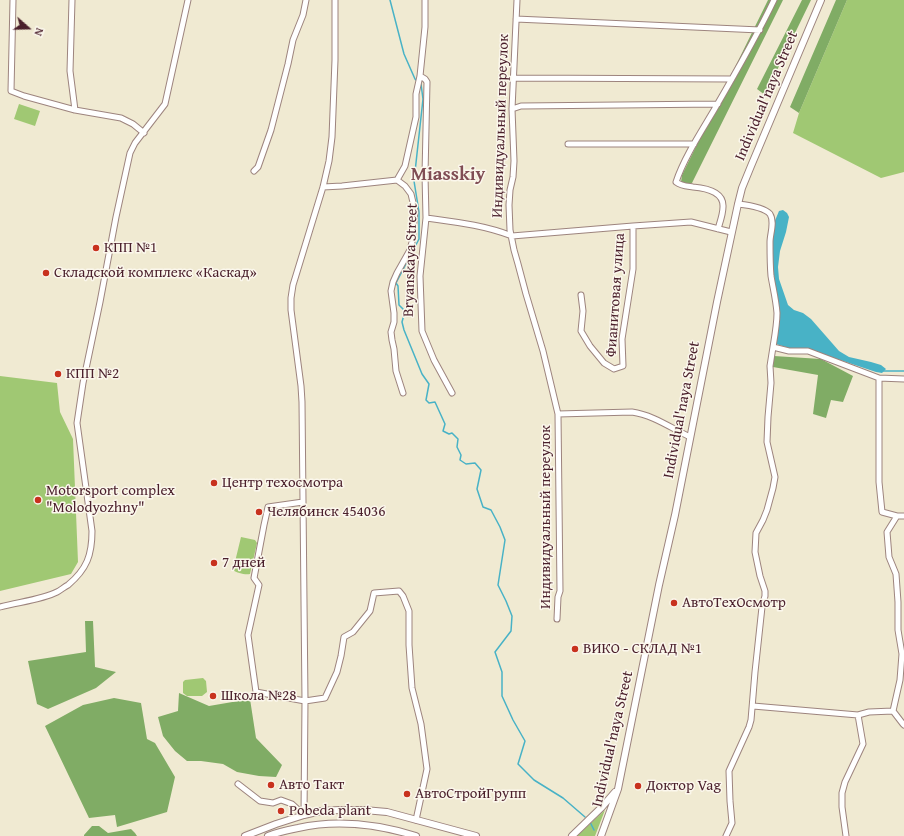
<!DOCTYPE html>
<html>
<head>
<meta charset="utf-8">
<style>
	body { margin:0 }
	#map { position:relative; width:904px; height:836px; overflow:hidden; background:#f0ead2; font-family:"Gentium Book Plus",serif }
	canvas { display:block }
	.north { position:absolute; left:8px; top:8px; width:40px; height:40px; -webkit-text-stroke:3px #fbf7ec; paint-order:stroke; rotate:110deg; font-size:11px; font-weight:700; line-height:16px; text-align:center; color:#4a1f2b }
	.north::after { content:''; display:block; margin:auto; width:14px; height:18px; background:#4a1f2b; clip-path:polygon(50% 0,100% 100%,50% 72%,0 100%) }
</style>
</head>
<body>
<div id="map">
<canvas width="904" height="836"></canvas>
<div class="north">N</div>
</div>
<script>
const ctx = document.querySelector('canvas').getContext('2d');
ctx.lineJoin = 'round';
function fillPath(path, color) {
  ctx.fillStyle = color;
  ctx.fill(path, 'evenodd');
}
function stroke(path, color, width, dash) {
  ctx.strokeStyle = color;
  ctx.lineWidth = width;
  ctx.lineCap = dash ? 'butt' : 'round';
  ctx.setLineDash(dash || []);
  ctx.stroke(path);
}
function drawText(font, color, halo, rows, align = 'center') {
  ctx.font = font + ' "Gentium Book Plus",serif';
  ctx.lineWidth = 3;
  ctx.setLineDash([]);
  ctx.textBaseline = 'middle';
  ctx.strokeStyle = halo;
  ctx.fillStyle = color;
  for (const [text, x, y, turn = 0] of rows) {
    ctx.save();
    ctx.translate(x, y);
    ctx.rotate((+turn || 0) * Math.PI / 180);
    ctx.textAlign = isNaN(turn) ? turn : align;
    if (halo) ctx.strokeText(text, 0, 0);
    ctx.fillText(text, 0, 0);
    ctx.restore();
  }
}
fillPath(new Path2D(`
	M847,0H904V172L881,178L793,133L799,113Z
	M19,104L40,111L35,126L14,119Z
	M0,376L57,383L60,412L73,439L78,562L71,574L0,591Z
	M241,537L255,540L257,543L250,574C245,575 237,573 233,570Z
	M203,678L206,681L207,692L202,696H187L183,693V682L185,680Z
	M605,810L595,836H576L578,835Z`), '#a0c873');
fillPath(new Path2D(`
	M768,0H783L692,183L689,185H685L681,182L682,175Z
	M802,0H811L765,95L757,89Z
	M836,0H847L799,113L790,107Z
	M774,356L821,359L853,376L843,402L831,400L826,418L813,414L818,375L773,367Z
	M85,621H93L95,667L116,672L96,688L48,709L37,704L28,661L86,652Z
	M179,693L209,706L250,699L256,738L282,765L276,777L259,776L237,772L223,764L201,761H187L175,751L163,736L158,717L178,711Z
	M114,698L141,703L147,739L155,743L175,777L167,812L117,827L115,815L89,818L45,726L83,705Z
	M92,826H99L108,833L131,829L135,833L137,836H84V835Z`), '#80ac65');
fillPath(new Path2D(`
	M783,210L787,213L789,217L786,232L780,251L778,267L779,279L788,305L794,310L803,313L811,319L839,351L849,357L871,362L881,365L886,369L882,373L876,372L810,350L789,348L776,344L777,336L779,326V314L773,268L772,245L774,223L779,211Z`), '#48b2c6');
stroke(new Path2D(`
	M390,0L404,54L415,79L418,82
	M421,84L423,99L414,181L419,212V239L396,283L398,286L399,305L405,311L402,322L404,330L422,374L429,384L426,400L429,403L435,402L445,424L443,431L449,434L452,433L458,439L457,447L461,455L460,460L466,464L475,463L481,470L477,489L483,507L491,510L500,527L505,540L498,585L506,601L512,616L511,631L495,652L502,672V696L513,720L525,741L518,764L534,780L563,798L585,817
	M882,371H904
	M590,822L594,830`), '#48b2c6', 1.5);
const minor = new Path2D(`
	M13,0L11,91L24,96L75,110L121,118L133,124L144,133
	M72,0L70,71L75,110
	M517,0L512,109L514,161L513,177L510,190L509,205L510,230L514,250L518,264L526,294L543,351L558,414L560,591L558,597L557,619
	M516,19L760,30
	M420,76L425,79L427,82L425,175L426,218L420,276L422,331L434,360L452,393
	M514,78L732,79
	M512,109L521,106L718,104
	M568,144H694
	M254,171L258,167L271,130L288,64L293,40L303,15L306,0
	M323,187L342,186L397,180
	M738,204C747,205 764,207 770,214C775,222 770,234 770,242C770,253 770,265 771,276C773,288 776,300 777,313C777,324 775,335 773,347L789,351H808L879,378L904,379
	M426,218C455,222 484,225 512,236L633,226L691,222L731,232
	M718,229C720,222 723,214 723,207C724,191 705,188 693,187C686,186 681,186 676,182C684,158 701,132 714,110C735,74 756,38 774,0
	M581,295L583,311L581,331L590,346L604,363L614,369L623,366L622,339L633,269V226
	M879,378V482L882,512L897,516
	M403,393L396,371L394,349L392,340L391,332L394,322V313L391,291L393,282L397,273L410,250L412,242L415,211L411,194L405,186L397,180L405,166L416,117V94L420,76L425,27V0
	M558,414L632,412C653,415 671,428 690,437
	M303,502L268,507L264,525L254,578L259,585L248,635L256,692L305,701L325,698L337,672L341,656L344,637L353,632L370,611L374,593L399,591L403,596L409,611V645L412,688L421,724L427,769L416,820
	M0,607C18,602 41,600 57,592C61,590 64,587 68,585C87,569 92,555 92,531L77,423L83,383L100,302L116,217L130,153L135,143L165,104L188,0
	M753,706L858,715L869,712L893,711L903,724L904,725
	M893,711L900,680L902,654L898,630V602L896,574L889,557L887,532L897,516H904
	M238,784L260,801L273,803L281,800L292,804L304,815
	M304,815L305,701L302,402L301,386L291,310V298L293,285L323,187L329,161L332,137L335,60V0
	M726,836L732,823L730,801L729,771L749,727L751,720L755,672L762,607L765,596V591L760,576L755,552L756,533L763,520L767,510L773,488L775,477L767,442L768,417L771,383L770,366L773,347
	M846,836L842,807V793L845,782L863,744L858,715`);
const major = new Path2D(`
	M245,836L276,824L304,815L321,811L339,810H364L387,812L476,836
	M268,836C278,832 288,830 298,828C338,819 377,824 416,836
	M572,836L602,807L615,792
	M601,836L618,789L659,585L675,515L717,302L738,204L742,188L751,166L821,0`);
stroke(minor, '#9d847e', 7);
stroke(major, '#9d847e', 8);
stroke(minor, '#fff', 5);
stroke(major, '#fff', 6);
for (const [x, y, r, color] of [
	[96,248,4,"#c8321e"],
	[46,273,4,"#c8321e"],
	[58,374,4,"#c8321e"],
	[214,483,4,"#c8321e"],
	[38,500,4,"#c8321e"],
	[259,512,4,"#c8321e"],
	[214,563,4,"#c8321e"],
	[674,603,4,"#c8321e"],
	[575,649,4,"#c8321e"],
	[213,696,4,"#c8321e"],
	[271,785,4,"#c8321e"],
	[638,786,4,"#c8321e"],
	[407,794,4,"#c8321e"],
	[281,811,4,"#c8321e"]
]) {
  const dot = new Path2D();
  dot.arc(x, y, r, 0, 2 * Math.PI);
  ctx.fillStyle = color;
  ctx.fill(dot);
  stroke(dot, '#fbf7ec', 1.5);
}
drawText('15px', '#4a1f2b', '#fbf7ec', [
	["Individual'naya Street",767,96,-67],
	["Индивидуальный переулок",501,126,-88],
	["Bryanskaya Street",411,260,-88],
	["Фианитовая улица",616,295,-86],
	["Individual'naya Street",682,410,-79],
	["Индивидуальный переулок",546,517,-90],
	["Individual'naya Street",613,739,-77]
]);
drawText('15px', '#4a1f2b', '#fbf7ec', [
	["КПП №1",104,248],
	["Складской комплекс «Каскад»",54,273],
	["КПП №2",66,374],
	["Центр техосмотра",222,483],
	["Motorsport complex",46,491],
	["\"Molodyozhny\"",46,508],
	["Челябинск 454036",267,512],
	["7 дней",222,563],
	["АвтоТехОсмотр",682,603],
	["ВИКО - СКЛАД №1",583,649],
	["Школа №28",221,696],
	["Авто Такт",279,785],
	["Доктор Vag",646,786],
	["АвтоСтройГрупп",415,794],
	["Pobeda plant",289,811]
], 'left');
drawText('bold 19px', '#804d54', '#fbf7ec', [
	["Miasskiy",448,175]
]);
</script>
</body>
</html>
